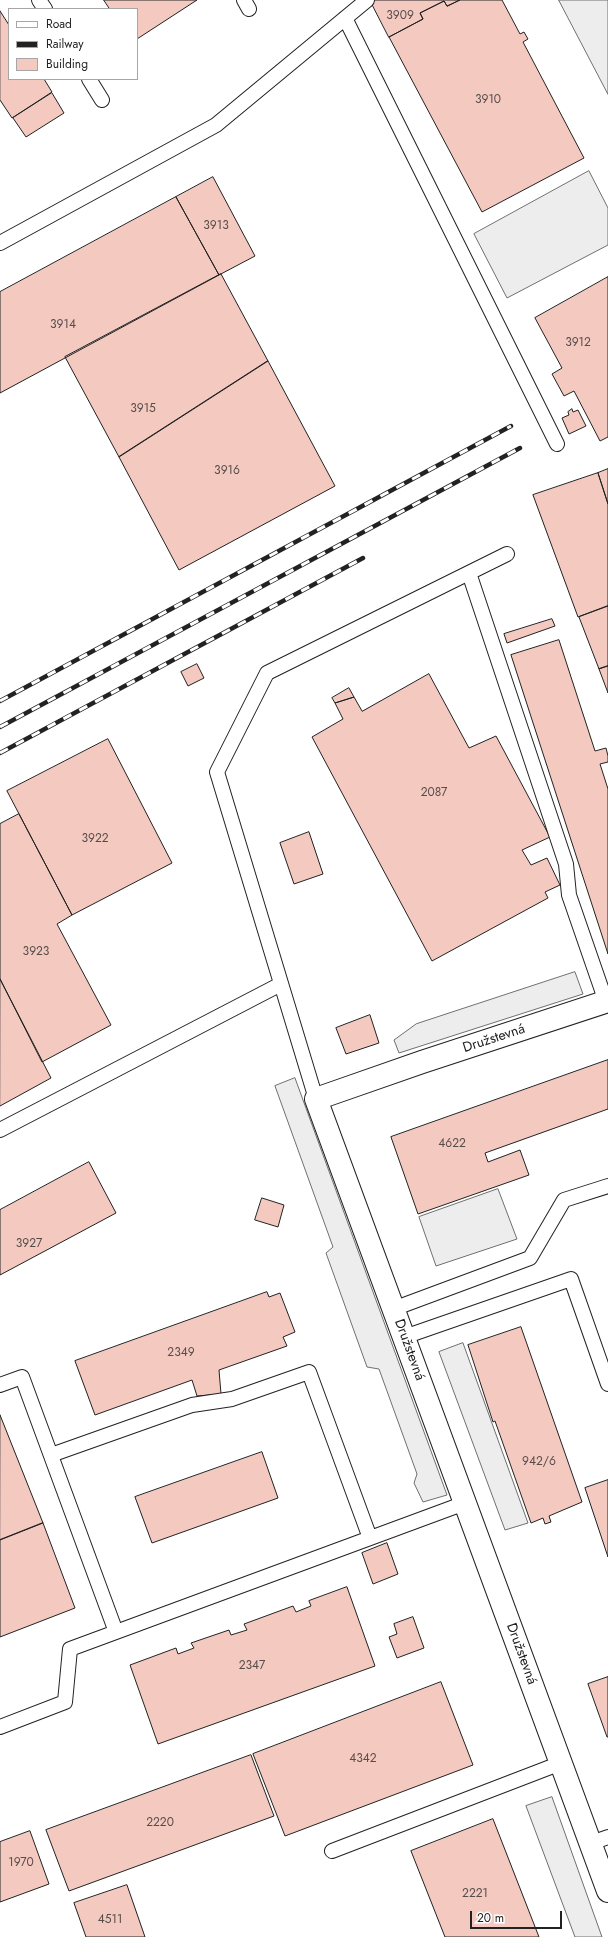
<!DOCTYPE html>
<html>
<head>
<meta charset="utf-8">
<style>
	body { margin:0 }
	#map { position:relative; width:608px; height:1937px; overflow:hidden; background:#fff; font-family:Jost,sans-serif }
	canvas { display:block }
	.legend { position:absolute; left:8px; top:8px; width:130px; height:72px; box-sizing:border-box; background:#fff; border:1px solid #a7a7a7; margin:0; padding:5px 7px; list-style:none; font-size:12px; color:#222 }
	.legend li { display:flex; align-items:center; gap:8px; height:20px }
	.legend b { width:20px; border:1px solid #a7a7a7 }
	.scale { position:absolute; left:470px; top:1911px; width:92px; height:18px; box-sizing:border-box; border:2px solid #222; border-top:0; padding-left:5px; font-size:12px; line-height:14px; white-space:nowrap; color:#222; -webkit-text-stroke:3px #fff; paint-order:stroke }
</style>
</head>
<body>
<div id="map">
<canvas width="608" height="1937"></canvas>
<ul class="legend">
<li><b style="height:5px;background:#fff"></b>Road</li>
<li><b style="height:5px;background:#222"></b>Railway</li>
<li><b style="height:11px;background:#f3c9c0"></b>Building</li>
</ul>
<div class="scale">20 m</div>
</div>
<script>
const ctx = document.querySelector('canvas').getContext('2d');
ctx.lineJoin = 'round';
function fillPath(path, color) {
  ctx.fillStyle = color;
  ctx.fill(path, 'evenodd');
}
function stroke(path, color, width, dash) {
  ctx.strokeStyle = color;
  ctx.lineWidth = width;
  ctx.lineCap = dash ? 'butt' : 'round';
  ctx.setLineDash(dash || []);
  ctx.stroke(path);
}
function drawText(font, color, halo, rows, align = 'center') {
  ctx.font = font + ' Jost,sans-serif';
  ctx.lineWidth = 3;
  ctx.setLineDash([]);
  ctx.textBaseline = 'middle';
  ctx.strokeStyle = halo;
  ctx.fillStyle = color;
  for (const [text, x, y, turn = 0] of rows) {
    ctx.save();
    ctx.translate(x, y);
    ctx.rotate((+turn || 0) * Math.PI / 180);
    ctx.textAlign = isNaN(turn) ? turn : align;
    if (halo) ctx.strokeText(text, 0, 0);
    ctx.fillText(text, 0, 0);
    ctx.restore();
  }
}
const parking = new Path2D(`
	M559,0H608V94Z
	M589,171L608,208V245L507,298L474,234Z
	M575,972L583,994L399,1053L394,1040L416,1024Z
	M295,1078L447,1495L423,1502L414,1483L417,1474L379,1369L367,1367L326,1253L333,1247L275,1086Z
	M498,1189L517,1239L436,1266L419,1217Z
	M463,1343L528,1523L505,1530L439,1352Z
	M552,1797L602,1937H575L526,1806Z`);
fillPath(parking, '#ededed');
stroke(parking, '#6f6f6f', 1);
const building = new Path2D(`
	M104,0H197L137,39V9H110Z
	M370,0H460L447,6L444,1L420,13L423,19L389,37Z
	M460,0H502L520,34L524,32L528,39L523,42L584,158L482,212L389,37L423,19L420,13L444,1L447,6Z
	M0,11L9,25V79H44L52,92L12,118L0,100Z
	M52,93L64,113L26,137L13,118Z
	M213,177L255,256L219,275L176,197Z
	M176,197L219,275L0,393V292Z
	M221,274L268,361L119,457L65,357Z
	M608,277V437L600,441L574,391L564,396L552,374L562,368L535,318Z
	M268,361L335,486L179,570L119,457Z
	M572,409L573,412L578,410L586,426L569,434L562,418L569,415L568,412Z
	M608,469V504L598,473Z
	M598,473L608,504V606L578,617L533,495Z
	M608,606V666L599,669L579,617Z
	M552,619L555,626L507,643L504,634Z
	M559,640L595,751L606,748L608,756V762L600,764L608,789V954L511,655Z
	M197,664L204,678L188,686L181,672Z
	M608,666V693L599,669Z
	M429,674L469,748L496,736L550,837L522,850L531,865L547,858L560,885L545,892L548,898L432,961L312,737L343,719L335,703L354,697L362,711Z
	M349,688L354,697L335,703L332,698Z
	M108,739L172,863L72,915L7,791Z
	M19,814L72,915L57,924L111,1025L42,1062L0,979V824Z
	M309,832L323,874L294,884L280,843Z
	M0,979L51,1078L0,1106Z
	M370,1015L379,1043L346,1054L336,1028Z
	M608,1060V1109L485,1153L488,1162L520,1150L529,1175L418,1214L391,1137Z
	M89,1162L116,1213L0,1275V1210Z
	M262,1198L284,1205L278,1227L255,1220Z
	M267,1292L269,1297L280,1293L295,1332L283,1337L287,1346L219,1370L221,1394L197,1396L192,1380L95,1415L75,1361Z
	M521,1327L582,1502L549,1516L551,1522L545,1524L543,1518L531,1523L495,1421L493,1422L468,1345Z
	M0,1415L43,1523L0,1540Z
	M262,1452L278,1498L152,1543L135,1497Z
	M608,1480V1557L585,1488Z
	M43,1523L75,1608L0,1637V1540Z
	M387,1543L398,1574L373,1584L362,1553Z
	M347,1587L375,1666L158,1744L130,1665L176,1648L178,1654L194,1648L191,1643L229,1630L231,1635L247,1630L244,1624L293,1606L296,1612L311,1606L309,1601Z
	M413,1617L424,1648L397,1658L389,1637L397,1634L394,1624Z
	M608,1677V1737H607L588,1684Z
	M441,1682L473,1765L285,1836L253,1754Z
	M251,1755L274,1816L69,1891L46,1830Z
	M493,1819L539,1937H445L411,1851Z
	M30,1831L49,1884L0,1902V1842Z
	M127,1885L145,1937H86L74,1903Z`);
fillPath(building, '#f3c9c0');
stroke(building, '#222', 1);
const lane = new Path2D(`
	M39,0L45,9
	M244,0L249,9
	M345,18L557,444
	M89,79L102,100
	M0,243L216,125L367,0
	M469,573L566,864L569,895L606,1002
	M316,1099L217,772L267,673L507,554
	M0,1130L281,984
	M393,1309L530,1258L564,1200L608,1186
	M404,1337L571,1279L608,1384
	M0,1385L22,1377L116,1632
	M51,1455L192,1405L232,1399L309,1372L370,1538
	M0,1727L65,1702L70,1649L465,1503
	M591,1843L608,1837
	M332,1851L561,1763`);
const street = new Path2D(`
	M608,1001L422,1062L316,1099L608,1891`);
stroke(lane, '#222', 16);
stroke(street, '#222', 24);
stroke(lane, '#fff', 14);
stroke(street, '#fff', 22);
const rail = new Path2D(`
	M0,701L511,426
	M0,727L520,448
	M0,753L363,558`);
stroke(rail, '#222', 4.5);
stroke(rail, '#fff', 3, [9]);
drawText('12px', '#564c4a', null, [
	["3909",400,16],
	["3910",488,100],
	["3913",216,226],
	["3914",63,325],
	["3912",578,343],
	["3915",143,409],
	["3916",227,471],
	["2087",434,793],
	["3922",95,839],
	["3923",36,952],
	["4622",452,1144],
	["3927",29,1244],
	["2349",181,1353],
	["942/6",539,1462],
	["2347",252,1666],
	["4342",363,1759],
	["2220",160,1823],
	["1970",21,1863],
	["2221",475,1894],
	["4511",110,1920]
]);
drawText('14px', '#222', '#fff', [
	["Družstevná",494,1039,-18],
	["Družstevná",409,1350,70],
	["Družstevná",521,1654,70]
]);
</script>
</body>
</html>
